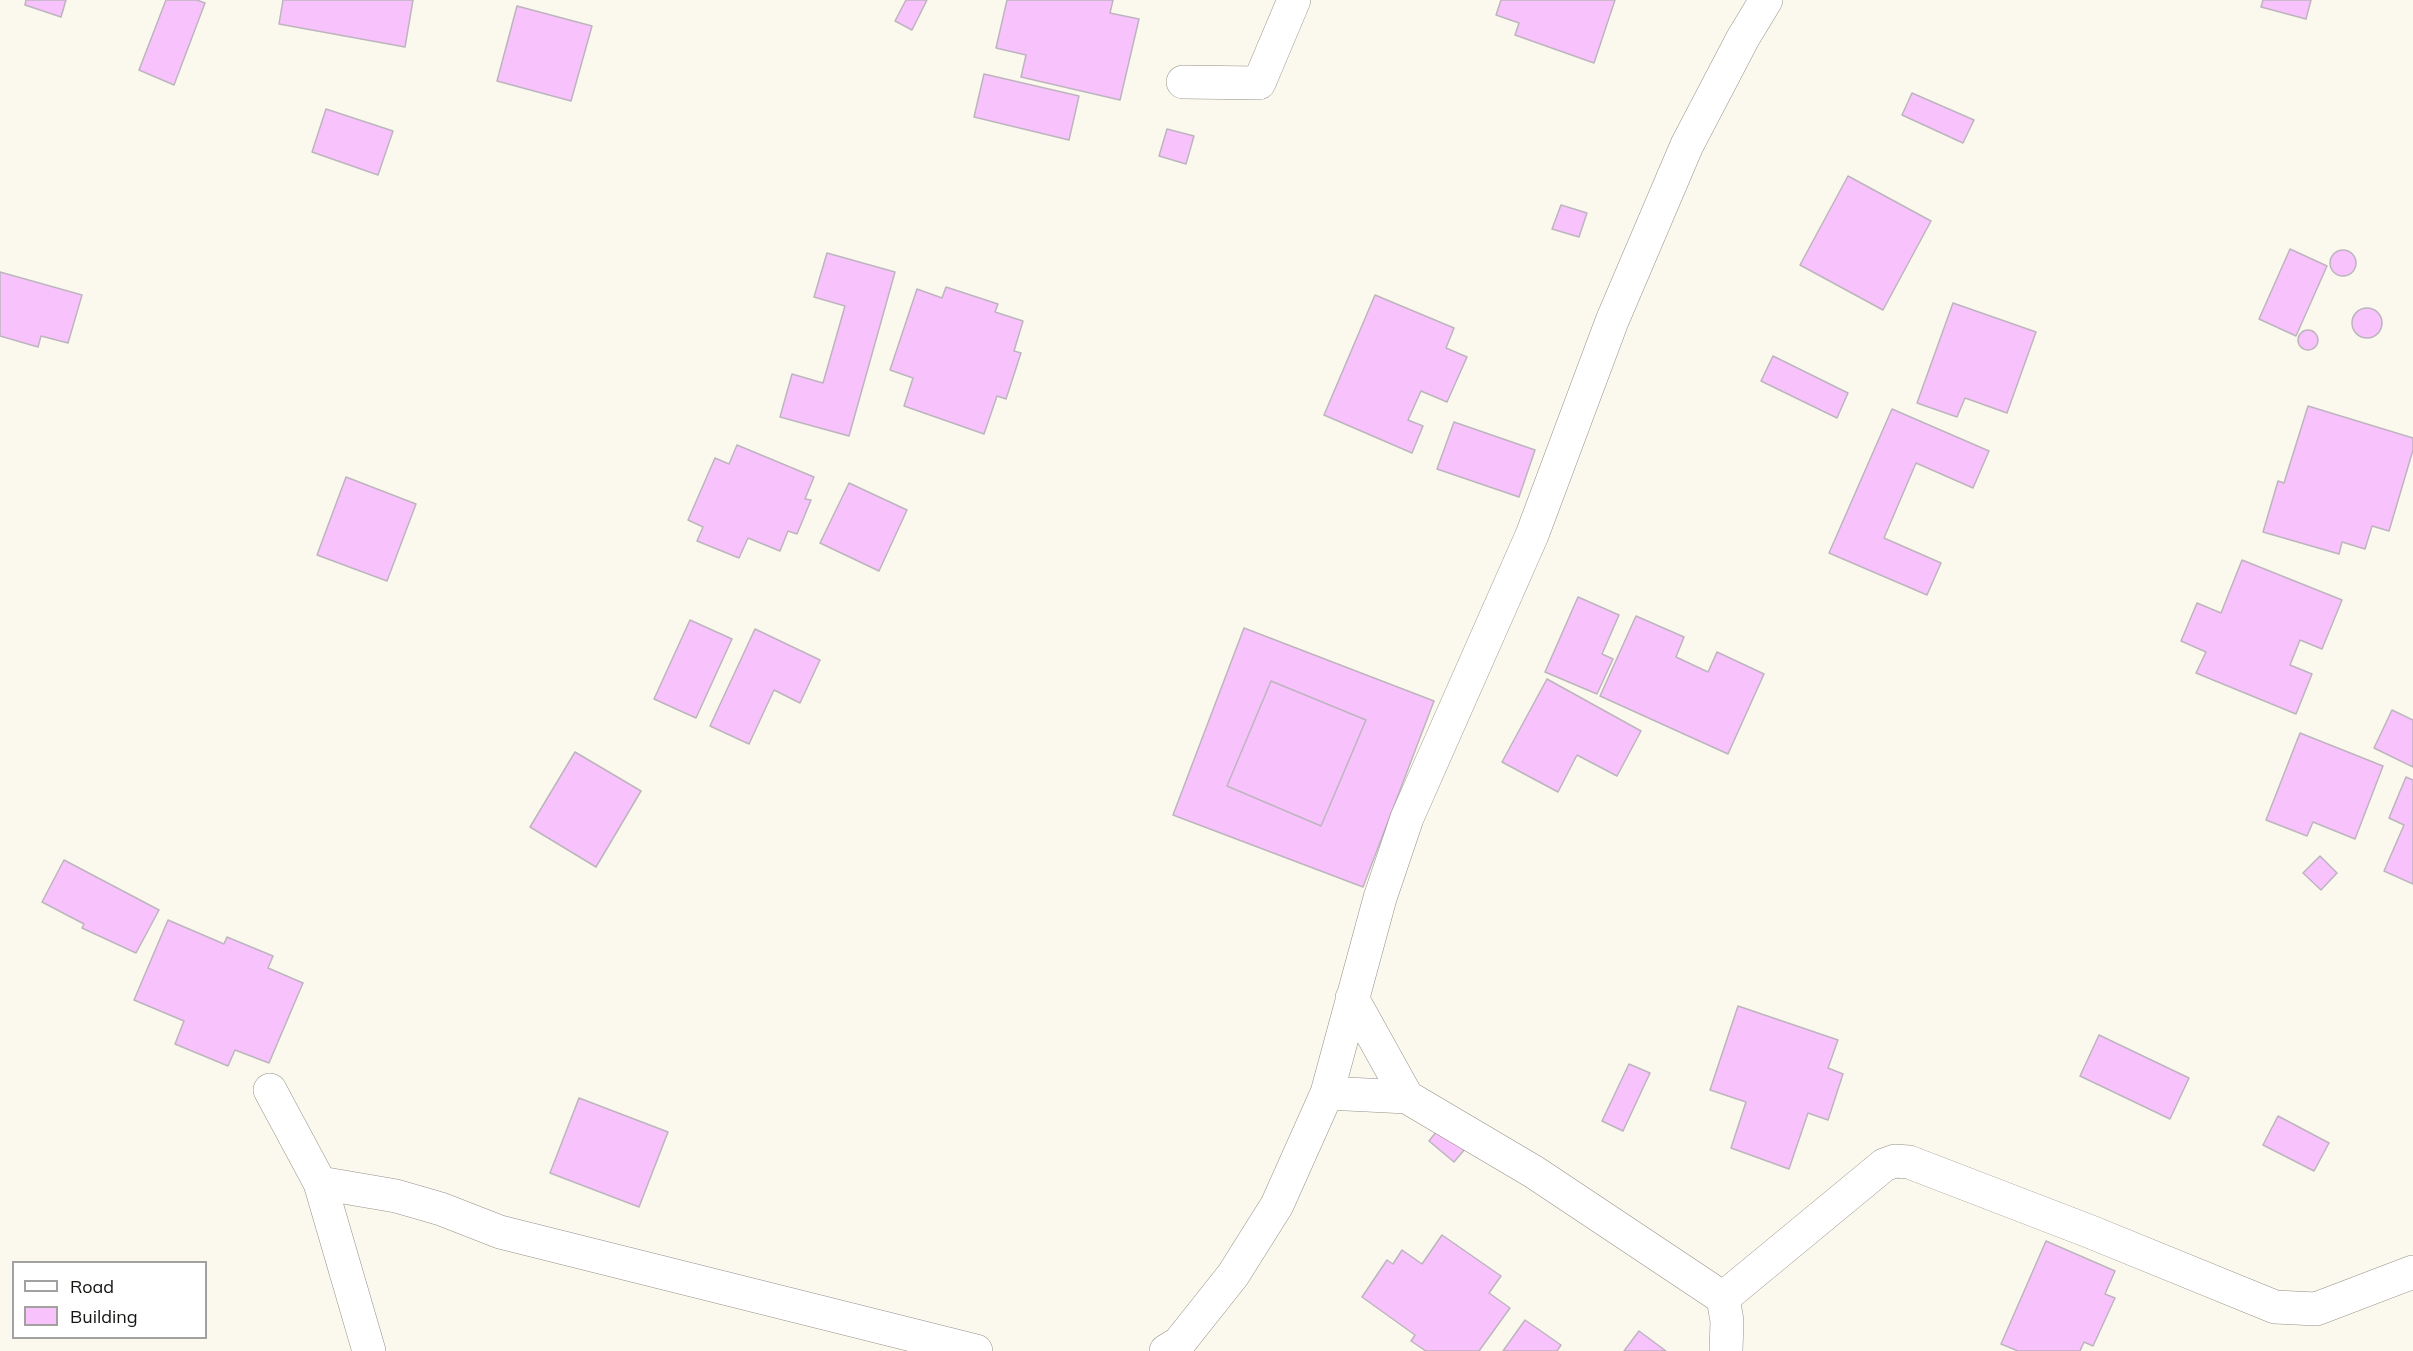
<!DOCTYPE html>
<html>
<head>
<meta charset="utf-8">
<style>
	body { margin:0 }
	#map { position:relative; width:2413px; height:1351px; overflow:hidden; background:#fbf8ed; font-family:Mulish,sans-serif }
	canvas { display:block }
	.legend { position:absolute; left:12px; top:1261px; width:195px; height:78px; box-sizing:border-box; background:#fff; border:2px solid #a2a1a0; margin:0; padding:8px 10px; list-style:none; font-size:18px; color:#161512 }
	.legend li { display:flex; align-items:center; gap:12px; height:30px }
	.legend b { width:30px; border:2px solid #a2a1a0 }
</style>
</head>
<body>
<div id="map">
<canvas width="2413" height="1351"></canvas>
<ul class="legend">
<li><b style="height:8px;background:#fff"></b>Road</li>
<li><b style="height:16px;background:#f8c3fd"></b>Building</li>
</ul>
</div>
<script>
const ctx = document.querySelector('canvas').getContext('2d');
ctx.lineJoin = 'round';
function fillPath(path, color) {
  ctx.fillStyle = color;
  ctx.fill(path, 'evenodd');
}
function stroke(path, color, width, dash) {
  ctx.strokeStyle = color;
  ctx.lineWidth = width;
  ctx.lineCap = dash ? 'butt' : 'round';
  ctx.setLineDash(dash || []);
  ctx.stroke(path);
}
const building = new Path2D(`
	M26,0H66L61,17L25,5Z
	M166,0H197L205,3L174,85L139,70Z
	M283,0H413L405,47L279,24Z
	M906,0H927L912,30L895,21Z
	M1007,0H1113L1110,13L1139,19L1120,100L1021,77L1026,55L996,48Z
	M1501,0H1615L1594,63L1515,35L1519,23L1496,15Z
	M2263,0H2311L2306,19L2261,7Z
	M517,6L592,26L571,101L497,81Z
	M984,74L1079,96L1069,140L974,117Z
	M1912,93L1974,120L1963,143L1902,115Z
	M326,109L393,131L378,175L312,152Z
	M1167,129L1194,136L1186,164L1159,156Z
	M1848,176L1931,221L1883,310L1800,265Z
	M1561,205L1587,213L1579,237L1552,229Z
	M2290,249L2327,266L2296,336L2259,319Z
	M2330 263a13 13 0 1 1 26 0a13 13 0 1 1-26 0Z
	M827,253L895,272L849,436L780,417L792,374L823,383L845,306L814,297Z
	M0,272L82,295L68,343L41,336L38,347L0,336Z
	M946,287L998,304L995,312L1023,321L1014,351L1021,353L1006,399L997,396L984,434L904,406L913,378L890,370L917,289L942,298Z
	M1375,295L1454,328L1446,348L1467,357L1447,402L1421,391L1408,420L1423,426L1412,453L1324,415Z
	M1953,303L2036,332L2007,413L1965,398L1957,417L1917,403Z
	M2352 323a15 15 0 1 1 30 0a15 15 0 1 1-30 0Z
	M2298 340a10 10 0 1 1 20 0a10 10 0 1 1-20 0Z
	M1773,356L1848,393L1837,418L1761,381Z
	M2308,406L2413,438V450L2389,531L2372,526L2365,549L2342,542L2339,554L2263,532L2278,481L2284,483Z
	M1892,409L1989,451L1973,488L1916,463L1884,538L1941,563L1927,595L1829,553Z
	M1454,422L1535,450L1519,497L1437,469Z
	M737,445L814,477L805,499L811,500L797,534L788,531L780,551L748,538L739,558L697,541L703,527L688,520L715,458L729,464Z
	M346,477L416,504L387,581L317,555Z
	M849,483L907,510L879,571L820,543Z
	M2242,560L2342,600L2322,649L2300,640L2290,665L2312,674L2296,714L2196,673L2206,652L2181,641L2197,603L2221,613Z
	M1578,597L1619,615L1602,654L1613,659L1597,694L1545,672Z
	M1636,616L1684,637L1676,657L1708,672L1717,652L1764,674L1728,754L1600,696Z
	M690,620L732,639L696,718L654,699Z
	M1244,628L1434,701L1363,887L1173,815ZM1271,681L1366,720L1321,826L1227,786Z
	M755,629L820,660L800,703L774,690L749,744L710,726Z
	M1547,679L1641,731L1617,776L1577,755L1558,792L1502,762Z
	M1271,681L1366,720L1321,826L1227,786Z
	M2392,710L2413,720V767L2374,748Z
	M2300,733L2383,766L2355,839L2313,822L2307,836L2266,820Z
	M575,752L641,791L596,867L530,827Z
	M2406,777L2413,780V884L2384,871L2404,825L2389,818Z
	M2320,856L2337,873L2321,890L2303,873Z
	M64,860L159,910L136,953L82,928L84,924L42,902Z
	M168,920L224,944L227,937L273,956L268,968L303,983L269,1063L235,1050L228,1066L175,1044L184,1021L134,1000Z
	M1738,1006L1838,1040L1828,1068L1843,1074L1828,1120L1808,1113L1789,1169L1731,1148L1746,1102L1710,1090Z
	M2099,1035L2189,1078L2170,1119L2080,1076Z
	M1629,1064L1650,1073L1623,1131L1602,1121Z
	M579,1098L668,1132L639,1207L550,1173Z
	M2278,1116L2329,1143L2314,1171L2263,1145Z
	M1444,1122L1470,1143L1454,1162L1429,1141Z
	M1442,1235L1501,1276L1489,1293L1510,1308L1479,1351H1426L1411,1341L1415,1335L1362,1297L1387,1260L1393,1264L1402,1250L1422,1264Z
	M2046,1241L2115,1271L2105,1294L2115,1298L2093,1346L2084,1342L2080,1351H2018L2001,1344Z
	M1525,1320L1561,1345L1557,1351H1503Z
	M1639,1331L1666,1351H1624Z`);
fillPath(building, '#f8c3fd');
stroke(building, '#bdb5be', 1.5);
const minor = new Path2D(`
	M1183,82L1259,83L1294,0
	M1352,998L1407,1097
	M270,1090L320,1183L369,1351
	M1327,1093L1407,1097L1534,1172L1723,1298L1884,1165L1895,1161L1909,1162L2091,1232L2275,1307L2316,1309L2413,1272
	M320,1183L396,1196L441,1209L500,1232L976,1351
	M1723,1298L1727,1321L1726,1351
	M1166,1351L1179,1343L1233,1275L1277,1205L1327,1093L1380,898L1407,818L1532,535L1612,321L1687,145L1743,38L1766,0`);
stroke(minor, '#959188', 34);
stroke(minor, '#fff', 33);
</script>
</body>
</html>
